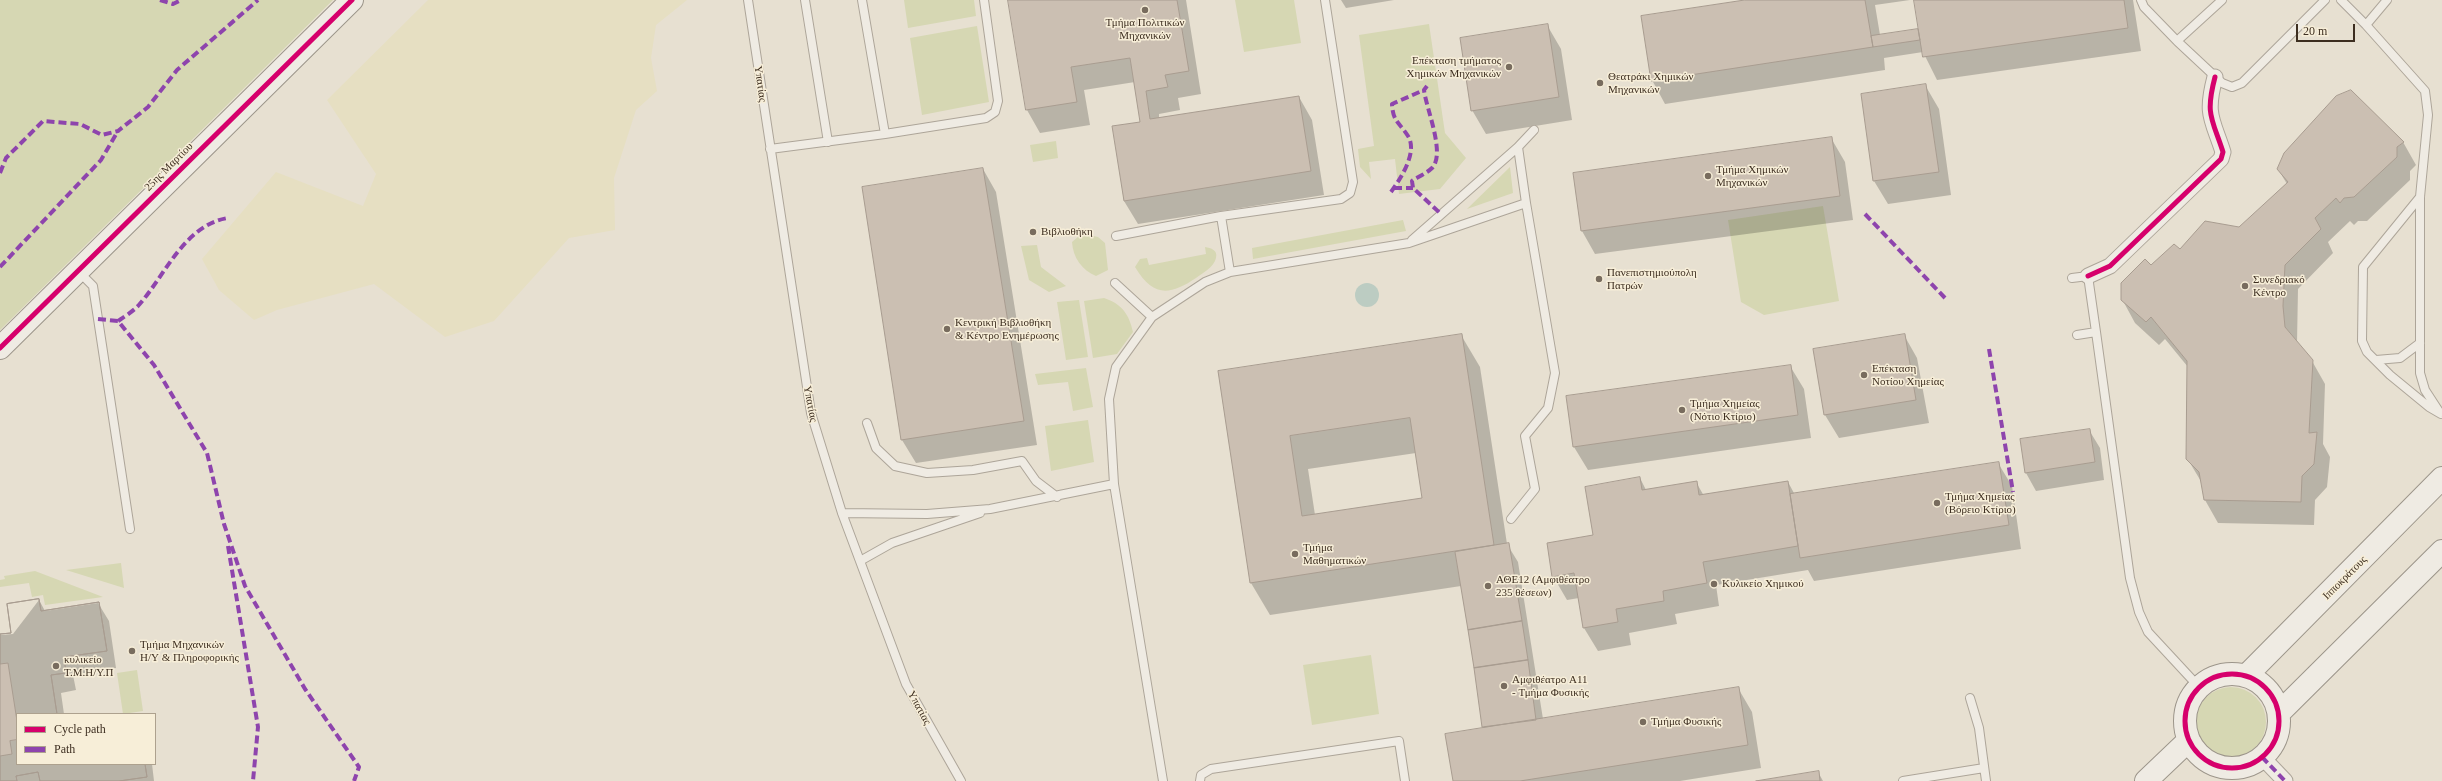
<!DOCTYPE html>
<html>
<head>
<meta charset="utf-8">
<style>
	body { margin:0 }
	#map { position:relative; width:2442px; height:781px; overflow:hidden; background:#e7e0d1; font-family:Georgia,serif }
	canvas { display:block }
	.legend { position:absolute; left:16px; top:713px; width:140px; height:52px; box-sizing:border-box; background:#f7eed8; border:1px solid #ada18e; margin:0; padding:5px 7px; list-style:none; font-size:12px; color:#3d2e20 }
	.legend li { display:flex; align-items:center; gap:8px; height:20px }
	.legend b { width:20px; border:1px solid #ada18e }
	.scale { position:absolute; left:2296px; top:24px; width:59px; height:18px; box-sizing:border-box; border:2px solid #3d2e20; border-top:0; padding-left:5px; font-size:12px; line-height:14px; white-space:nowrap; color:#3d2e20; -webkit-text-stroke:3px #f7eed8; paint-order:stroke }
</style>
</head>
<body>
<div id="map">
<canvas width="2442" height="781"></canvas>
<ul class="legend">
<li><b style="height:5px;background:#d6006c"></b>Cycle path</li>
<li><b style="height:5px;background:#8e44ad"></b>Path</li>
</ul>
<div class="scale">20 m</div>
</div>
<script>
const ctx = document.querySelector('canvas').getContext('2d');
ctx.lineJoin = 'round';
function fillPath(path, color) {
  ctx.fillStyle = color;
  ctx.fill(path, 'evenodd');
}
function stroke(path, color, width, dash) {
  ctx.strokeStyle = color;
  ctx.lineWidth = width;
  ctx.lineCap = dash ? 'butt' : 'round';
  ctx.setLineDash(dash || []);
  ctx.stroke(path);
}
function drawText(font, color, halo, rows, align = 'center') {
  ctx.font = font + ' Georgia,serif';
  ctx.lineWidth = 3;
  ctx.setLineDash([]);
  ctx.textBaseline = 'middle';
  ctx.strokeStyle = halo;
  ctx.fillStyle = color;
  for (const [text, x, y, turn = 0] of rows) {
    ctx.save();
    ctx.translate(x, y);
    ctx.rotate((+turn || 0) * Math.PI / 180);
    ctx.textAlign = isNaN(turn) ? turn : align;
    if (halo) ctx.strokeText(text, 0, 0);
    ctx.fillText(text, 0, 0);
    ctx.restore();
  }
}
fillPath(new Path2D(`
	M428,0H687L656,25L651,58L657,91L636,110L614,178L615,230L569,238L494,321L445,337L374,284L277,310L254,320L219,290L202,259L276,172L363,206L376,174L327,100Z`), '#e6dfc2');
fillPath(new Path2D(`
	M0,0H333L0,330Z
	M904,0H974L976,16L908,28Z
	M1235,0H1294L1301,43L1244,52Z
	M1429,24L1445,133L1466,158L1440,189L1399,194L1395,159L1369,162L1371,179L1360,167L1358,149L1374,146L1359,35Z
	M977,26L989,102L922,115L910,38Z
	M1056,141L1058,158L1033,162L1030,145Z
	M1510,167L1513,193L1467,209Z
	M1823,206L1839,301L1764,315L1741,302L1728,220Z
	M1403,220L1406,231L1253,259L1252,248Z
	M1089,235L1098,237L1105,243L1108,270L1096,276C1082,270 1073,258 1072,242L1079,236Z
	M1037,245L1041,267L1066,286L1049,292L1029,280L1021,246Z
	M1205,247C1211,248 1218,250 1216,258C1214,267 1203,273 1196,278C1169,296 1153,297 1135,267L1140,259L1147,258L1149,265L1206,254Z
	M1104,298C1122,304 1129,314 1133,332L1117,354L1093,358L1084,301Z
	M1079,300L1088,357L1066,360L1057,302Z
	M1086,368L1093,407L1073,411L1068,382L1038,385L1035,374Z
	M1088,420L1094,462L1051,471L1045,426Z
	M121,563L124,588L66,570Z
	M35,571L103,597L45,605L43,595L32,597L29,583L0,587V580L5,579L4,576Z
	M1371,655L1379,714L1312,725L1303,665Z
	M137,670L143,711L123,714L117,673Z
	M2196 722a35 35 0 1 1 70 0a35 35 0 1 1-70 0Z`), '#d6d7b3');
fillPath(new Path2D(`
	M1355 295a12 12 0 1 1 24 0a12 12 0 1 1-24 0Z`), '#bcccc2');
fillPath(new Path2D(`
	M1009,0H1186L1201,94L1178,98L1180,110L1159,114V119L1299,97L1312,120L1324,195L1138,224L1124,201L1113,127L1141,123L1135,82L1084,90L1090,125L1040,133L1027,110Z
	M1341,0H1394L1346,8Z
	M1752,0H1910L1875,5L1880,35L1920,30L1915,0H2133L2141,51L1937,80L1923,52L1884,58L1885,70L1665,104L1652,80Z
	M1547,25L1561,49L1572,120L1486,134L1472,110Z
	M1925,85L1939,109L1951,195L1888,204L1874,181Z
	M1831,138L1845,162L1853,220L1595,254L1582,231L1574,174Z
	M2403,142L2416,165L2410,171V180L2367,221H2358L2354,225L2350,221L2328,242L2333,253L2298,289L2297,343L2312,361L2325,384L2323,444L2330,457L2327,487L2315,500L2314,525L2218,523L2205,500L2202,483L2187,458L2188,367L2165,339L2159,345L2135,323L2122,299L2151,266L2240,228L2287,184L2278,169Z
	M983,169L996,192L1037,445L916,463L902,440L863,188Z
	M1461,335L1480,367L1507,544L1518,562L1543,719L1738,688L1752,712L1761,768L1680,781H1454L1484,729L1461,586L1270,615L1251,583L1219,372ZM1416,453L1423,499L1315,515L1308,469Z
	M1904,335L1917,358L1929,423L1839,438L1825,415L1814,350Z
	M1790,366L1804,389L1811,438L1588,470L1574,447Z
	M2089,430L2100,448L2104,480L2036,491L2026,473Z
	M1998,463L2012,486L2021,549L1814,581L1808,570L1716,585L1719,606L1675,614L1677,624L1629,633L1631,645L1598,651L1584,628L1579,598L1567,600L1553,576L1595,536L1640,478L1646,490L1696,482L1704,496L1788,482L1795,495Z
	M39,600L45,611L98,603L109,621L116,668L73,675L76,690L61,693L64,714H17V764H152L154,781H0V635L13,634Z
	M1818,772L1823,781H1762Z`), '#0003');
const building = new Path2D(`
	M1008,0H1177L1189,71L1165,75L1168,87L1146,91L1150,119L1299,96L1311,171L1124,201L1112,126L1140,122L1130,58L1071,67L1077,102L1026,110Z
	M1745,0H1865L1873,47L1651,81L1641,16Z
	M1914,0H2124L2128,28L1923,57Z
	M1548,24L1559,97L1471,111L1460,38Z
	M1918,29L1920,40L1873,47L1871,36Z
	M1926,84L1939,172L1873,181L1861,94Z
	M2351,90L2404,142L2397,147V157L2354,197L2344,198L2340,203L2336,198L2315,218L2321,229L2285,265L2283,306L2285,327L2313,360L2309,433L2317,432L2314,464L2302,476L2301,502L2204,500L2199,472L2186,459L2187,361L2151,317L2146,322L2121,300V283L2145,259L2151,265L2174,244L2180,249L2205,221L2239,227L2288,182L2277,169L2284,153L2336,96Z
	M1832,137L1840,196L1581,231L1573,173Z
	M983,168L1024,421L901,440L862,187Z
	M1462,334L1494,545L1250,583L1218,371ZM1410,418L1422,498L1302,516L1290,436Z
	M1905,334L1916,400L1824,415L1813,349Z
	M1791,365L1798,415L1573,447L1566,396Z
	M2090,429L2095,462L2025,473L2020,439Z
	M1999,462L2009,525L1800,558L1790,494Z
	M1640,477L1642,490L1697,481L1699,495L1788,481L1798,546L1703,562L1707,583L1663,591L1664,601L1616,609L1618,622L1583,628L1574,573L1552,577L1547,543L1593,535L1585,487Z
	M1509,543L1522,621L1468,630L1455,552Z
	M39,599L41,611L99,602L107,651L64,657L66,673L51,675L57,714H17V721L8,663L0,664V634L11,633L7,604Z
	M39,599L41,611L99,602L107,651L64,657L66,673L51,675L57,714H17V764H145L147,777L119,781H40L38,772L16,776L17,781H0V634L11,633L7,604Z
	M1522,621L1528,660L1474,668L1468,630Z
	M1528,660L1536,720L1482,727L1474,668Z
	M1739,687L1748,745L1520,781H1453L1445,734Z
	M17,740V764H145L147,777L119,781H40L38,772L16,776L17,781H0V756L12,754L10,741Z
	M1819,771L1820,781H1756Z`);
fillPath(building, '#cbbfb2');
stroke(building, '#a89c90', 1);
const lane = new Path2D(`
	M748,0L811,413L842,513L906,684L961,781
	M805,0L828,142
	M862,0L885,134
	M2141,0L2144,7L2177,41
	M2222,0L2177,41L2222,83L2232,87L2242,83L2325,0
	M2341,0L2366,25L2387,0
	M2366,25L2425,91L2428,115L2420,197V373L2425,390L2440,413
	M770,149L885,134L986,118L995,112L998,101L984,0
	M2420,197L2363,267L2362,341L2367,352L2390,375L2429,407L2441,414
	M1116,236L1221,216
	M1412,240L1518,147
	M78,271L93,286L130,529
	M1230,272L1409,243L1526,203L1518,147L1534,130
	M2072,278L2088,276L2096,332
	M1115,283L1152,317
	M2077,335L2096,332L2130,578L2139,612L2148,632L2199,687
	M2376,360L2400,358L2420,343
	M867,423L876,448L895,466L927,473L973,470L1022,461L1036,481L1057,497
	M842,513L927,514L990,509L1114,484
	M1511,519L1535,489L1525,436L1548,408L1555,373L1526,203
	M860,561L892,543L980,513
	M1970,698L1979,728L1986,781
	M1163,781L1114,484L1109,399L1116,367L1152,317L1205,282L1230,272L1221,216L1341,199L1350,193L1353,182L1325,0
	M1200,781L1201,775L1211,769L1399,741L1405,781
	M1903,781L1984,768`);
const street = new Path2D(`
	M2088,276L2110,266L2221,159L2223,152C2212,118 2205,115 2215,77
	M2262,757L2285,781`);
const secondary = new Path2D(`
	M0,348L352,0
	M2185 721a47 47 0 1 1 94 0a47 47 0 1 1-94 0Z
	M2246,676L2442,478
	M2279,713L2442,551
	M2146,781L2189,740`);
stroke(lane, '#ada599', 10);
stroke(street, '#ada599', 17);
stroke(secondary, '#9c958a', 24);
stroke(lane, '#efebe3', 8);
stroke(street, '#efebe3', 15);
stroke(secondary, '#efebe3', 22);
stroke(new Path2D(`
	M160,0L173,4L181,0
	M1427,86L1424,90C1426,108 1446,154 1432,168C1427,173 1418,177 1412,181L1413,188L1441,214
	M0,173L6,158L43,121L80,124L102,135L118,131L148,107L177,70L258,0
	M1394,188H1413
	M1391,192C1401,178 1418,152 1408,136C1399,122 1393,122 1392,104L1424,90
	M1865,214L1945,298
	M0,267L101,160L118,131
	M98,319L118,321L154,365L207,453L224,524L245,586L305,689L359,767L354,781
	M118,321C124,317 132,312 138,306C165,276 184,225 228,218
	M1989,349L2013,492
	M228,546L258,727L253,781
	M2262,757L2285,781`), '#8e44ad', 4, [8, 4]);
stroke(new Path2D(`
	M2088,276L2110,266L2221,159L2223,152C2212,118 2205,115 2215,77
	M0,348L352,0
	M2185 721a47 47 0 1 1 94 0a47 47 0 1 1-94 0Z`), '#d6006c', 5);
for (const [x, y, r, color] of [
	[1145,10,4,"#786c5e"],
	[1509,67,4,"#786c5e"],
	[1600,83,4,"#786c5e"],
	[1708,176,4,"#786c5e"],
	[1033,232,4,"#786c5e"],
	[1599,279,4,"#786c5e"],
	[2245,286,4,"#786c5e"],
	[947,329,4,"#786c5e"],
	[1864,375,4,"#786c5e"],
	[1682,410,4,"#786c5e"],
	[1937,503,4,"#786c5e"],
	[1295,554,4,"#786c5e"],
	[1714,584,4,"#786c5e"],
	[1488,586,4,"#786c5e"],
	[132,651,4,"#786c5e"],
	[56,666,4,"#786c5e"],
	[1504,686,4,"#786c5e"],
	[1643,722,4,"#786c5e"]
]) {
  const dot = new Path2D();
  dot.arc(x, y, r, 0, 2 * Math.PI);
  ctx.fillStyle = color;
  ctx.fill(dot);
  stroke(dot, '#f7eed8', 1.5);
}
drawText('11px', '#3d2e20', '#f7eed8', [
	["Τμήμα Πολιτικών",1145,23,"center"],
	["Μηχανικών",1145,36,"center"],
	["Επέκταση τμήματος",1501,61,"right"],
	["Χημικών Μηχανικών",1501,74,"right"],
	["Θεατράκι Χημικών",1608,77],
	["Μηχανικών",1608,90],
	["Τμήμα Χημικών",1716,170],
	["Μηχανικών",1716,183],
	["Βιβλιοθήκη",1041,232],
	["Πανεπιστημιούπολη",1607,273],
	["Πατρών",1607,286],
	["Συνεδριακό",2253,280],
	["Κέντρο",2253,293],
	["Κεντρική Βιβλιοθήκη",955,323],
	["& Κέντρο Ενημέρωσης",955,336],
	["Επέκταση",1872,369],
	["Νοτίου Χημείας",1872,382],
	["Τμήμα Χημείας",1690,404],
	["(Νότιο Κτίριο)",1690,417],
	["Τμήμα Xημείας",1945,497],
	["(Βόρειο Κτίριο)",1945,510],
	["Τμήμα",1303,548],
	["Μαθηματικών",1303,561],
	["ΑΘΕ12 (Αμφιθέατρο",1496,580],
	["235 θέσεων)",1496,593],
	["Κυλικείο Χημικού",1722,584],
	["Τμήμα Μηχανικών",140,645],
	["Η/Υ & Πληροφορικής",140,658],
	["κυλικείο",64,660],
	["Τ.M.Η/Υ.Π",64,673],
	["Αμφιθέατρο Α11",1512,680],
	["- Τμήμα Φυσικής",1512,693],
	["Τμήμα Φυσικής",1651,722]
], 'left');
drawText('11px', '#3d2e20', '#f7eed8', [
	["Υπατίας",760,84,82],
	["25ης Μαρτίου",169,167,-45],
	["Υπατίας",810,404,79],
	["Ιπποκράτους",2345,578,-45],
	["Υπατίας",919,708,61]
]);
</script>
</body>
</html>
